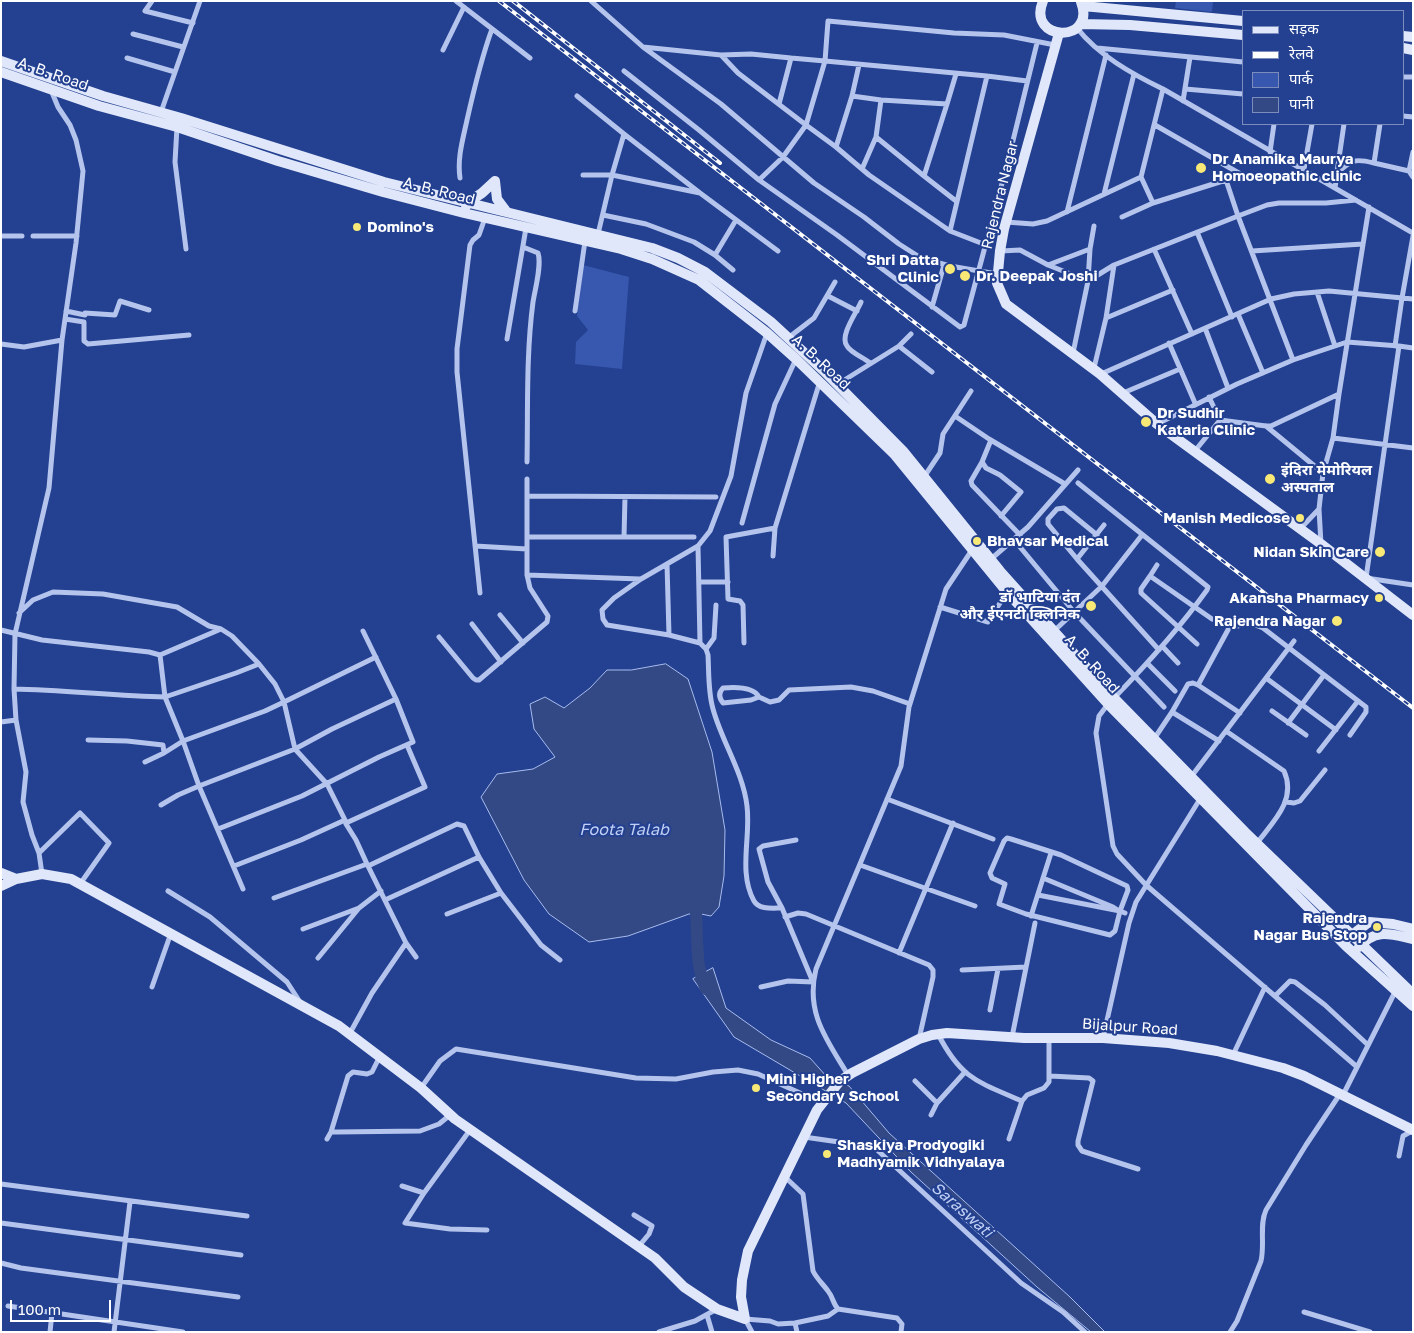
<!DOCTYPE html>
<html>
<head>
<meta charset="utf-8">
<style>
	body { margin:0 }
	#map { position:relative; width:1414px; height:1333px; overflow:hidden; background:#234091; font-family:"Golos Text","Noto Sans Devanagari",sans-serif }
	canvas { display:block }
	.frame { position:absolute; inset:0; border:2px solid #fff; pointer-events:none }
	.legend { position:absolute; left:1242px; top:10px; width:162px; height:115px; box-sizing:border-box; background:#234091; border:1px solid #7b8cbd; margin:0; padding:6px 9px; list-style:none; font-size:15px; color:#fff }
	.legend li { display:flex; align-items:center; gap:10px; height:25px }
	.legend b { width:25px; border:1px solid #7b8cbd }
	.scale { position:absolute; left:10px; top:1300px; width:101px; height:22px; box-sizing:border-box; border:2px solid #fff; border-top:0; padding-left:6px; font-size:15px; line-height:18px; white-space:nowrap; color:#fff; -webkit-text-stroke:4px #234091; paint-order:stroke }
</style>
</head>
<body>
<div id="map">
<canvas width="1414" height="1333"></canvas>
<div class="frame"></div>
<ul class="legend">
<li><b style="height:6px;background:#e0e7fa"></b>सड़क</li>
<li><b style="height:6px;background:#fff"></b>रेलवे</li>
<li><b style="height:14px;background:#3758ae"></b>पार्क</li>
<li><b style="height:14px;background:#334985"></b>पानी</li>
</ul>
<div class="scale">100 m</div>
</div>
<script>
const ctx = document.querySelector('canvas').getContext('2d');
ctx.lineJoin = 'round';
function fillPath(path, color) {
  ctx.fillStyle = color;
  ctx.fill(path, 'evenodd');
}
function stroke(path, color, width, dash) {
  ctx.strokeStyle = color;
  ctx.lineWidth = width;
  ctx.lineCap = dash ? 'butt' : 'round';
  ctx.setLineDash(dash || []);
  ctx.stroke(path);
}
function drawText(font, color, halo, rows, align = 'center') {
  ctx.font = font + ' "Golos Text","Noto Sans Devanagari",sans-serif';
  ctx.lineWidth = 4;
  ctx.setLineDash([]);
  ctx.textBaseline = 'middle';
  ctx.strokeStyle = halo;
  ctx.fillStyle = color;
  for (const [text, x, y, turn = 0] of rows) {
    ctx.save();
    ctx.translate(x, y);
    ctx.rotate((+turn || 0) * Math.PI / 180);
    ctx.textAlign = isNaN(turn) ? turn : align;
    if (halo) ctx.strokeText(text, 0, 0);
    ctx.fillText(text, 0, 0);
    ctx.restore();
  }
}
fillPath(new Path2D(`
	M1176,1H1213L1212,12L1175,8Z
	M583,265L629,277L622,369L575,364L576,342L588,330L577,316Z`), '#3758ae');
const water = new Path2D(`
	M666,664L688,679L712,752L725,830L724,876L719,907L711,916L696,913L689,914L628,936L589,942L549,914L524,880L481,797L497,774L533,769L555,757L534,729L530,704L545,697L564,708L590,688L607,670H631Z
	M713,968L726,1008L771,1040L810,1058L827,1077L849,1086L889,1133L1070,1297L1105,1332H1091L1037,1287L911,1172L846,1103L734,1037L693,979Z`);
fillPath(water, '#334985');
stroke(water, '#a8bced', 1);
stroke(new Path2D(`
	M696,913C698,937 695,967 706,989`), '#334985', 12);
stroke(new Path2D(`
	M152,1L145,11L193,23
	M456,1L530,58
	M591,1L643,47L721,104L814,183L864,217L899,244L921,258L950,266L997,274
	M1077,28C1098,55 1132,74 1163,89L1413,233
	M133,34L183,47
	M643,47L721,55L738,73L806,125L783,157L759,180L837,235L960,327L964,325L1007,165L1037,43
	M1097,48L1243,62
	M443,50L464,7
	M721,55L751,54L791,58L779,104
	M127,58L175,72
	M791,58L825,61L806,125L836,147L869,175L950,231L987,76L825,61L828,21L954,33L1004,35L1055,45
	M624,71L699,130L759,180
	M987,76L1027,81
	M1403,77H1413
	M1185,89L1243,94
	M577,96L624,134L612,175L700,193L624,134
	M852,96L859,65
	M1183,101L1190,57
	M947,104L956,74
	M161,112L200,1
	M1403,116L1413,117
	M1155,125L1244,176
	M177,127L175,162L186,249
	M836,147L852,96L881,100L876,137L924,176L947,104L881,100
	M1270,152L1274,124
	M1413,152L1409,171L1413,177
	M1374,163L1409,171
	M862,169L876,137
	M1304,169L1312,124
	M1337,172L1344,124
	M583,175H612L598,234
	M924,176L956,201
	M1141,177L1163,89
	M460,178C457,158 463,139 467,120C474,89 481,59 492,29
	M1226,180L1243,177
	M1335,188L1337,173C1352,160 1354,158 1374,163L1380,124
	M700,193L778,251
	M1104,194L1134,74
	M1067,212L1106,55
	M603,215L646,224L694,242L715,255L733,270
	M1122,217L1153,203
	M950,231L986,245
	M1197,232L1232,317
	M1,236H22
	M33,236H77
	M523,247L538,253C542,265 535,289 533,302C526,355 528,409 527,462
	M1090,249L1094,226
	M1154,249L1192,334
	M1001,251L1020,250L1048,265L1088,281L1114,265L1238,216L1226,180L1153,203L1141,177L1047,221L1033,224L1006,222
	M1252,251L1363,244
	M715,255L736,220
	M1048,265L1090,249L1088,281L1073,353
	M1317,292L1335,346
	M828,296L857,311
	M861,302C857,312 839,336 847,346C851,353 863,357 870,363
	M932,307L944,265
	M66,311L85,315V313L115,315L120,301L149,310
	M575,311L585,241
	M1238,314L1263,373
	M1106,318L1114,265
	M65,319L84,322V341L88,344L189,335
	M1205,328L1228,388
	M788,338L814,318L835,282
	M507,339L526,228
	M1169,343L1195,403
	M1,344L24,347L62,340
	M899,346L932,372
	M1395,346L1402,298L1413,236
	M1399,346L1413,348
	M1293,360L1238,216L1267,205L1279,203H1326L1356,200
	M1094,368L1106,318L1173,290
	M1101,374L1271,299L1294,294L1329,291L1413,299
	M838,384L899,346L911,334
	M1123,393L1180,369
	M1209,397L1220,420L1266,426H1271L1339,394L1369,207
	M955,416L989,439L1065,484
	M1157,424L1237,384L1293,360L1347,342L1399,346L1366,578L1413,585
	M1266,426L1323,473
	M1333,438L1413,448
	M991,440L982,462L971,481L972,485L1020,535
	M1194,452L1220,420
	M982,462L986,468L1000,475L1021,492L1001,516
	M924,477L940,453L943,434L971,391
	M527,479V549
	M1078,483L1208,587L1207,590C1179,629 1147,664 1114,698
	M528,496L716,497
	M1319,509L1321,544
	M742,523L775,404L796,359
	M1300,529L1319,509L1323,473L1333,438L1339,394
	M1097,535L1064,508L1057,509L1048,519V524L1077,559L1159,650
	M527,537H694
	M624,537L625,497
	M475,546L527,549V575L640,579
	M698,546L700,643L669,635L607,625L603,619L602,610L614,598L641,579L698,546L710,531L731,476L746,393L767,333
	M1020,547L1074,612L1164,707
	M773,556L775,528
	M991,559L1028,527L1078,470
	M1077,559L1104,525
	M667,564L669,635
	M1150,576L1157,565
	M699,582H728
	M480,593L457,372V349L470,245L473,240L479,235L485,218
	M940,607L988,622L1007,592
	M19,613L33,600L53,592L103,594L177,607L209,626L221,629L232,636L259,664
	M500,615L523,643
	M472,624L501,662
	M221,629L160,655L165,697L236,673L259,664L275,684L284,702L376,657
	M1,630L42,640L149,652L160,655
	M1054,631L1102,586L1142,535
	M439,637L473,678L476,680H479L547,622L548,616L530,588L527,575
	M700,643L706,649L708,655C709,673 708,692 713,709C722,742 743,772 747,806C751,837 738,872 754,901C759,910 773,908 782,908L813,982L788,981L761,987
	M744,643L743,605L740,601L728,599L726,537L775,528L820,381
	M1197,644L1141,593V589L1150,576L1212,619
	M1162,646L1178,663
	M706,649L714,638L716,605
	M1147,663L1175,691
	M1266,678L1336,730
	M1198,685L1240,713
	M14,689C65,690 115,696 165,697L183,741L265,711L284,702L295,749L332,729L396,699L363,631
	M759,697C753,686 734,687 723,688C718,693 719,698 723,703L751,700L759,697L770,702L779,700L789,690L851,687L873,691L910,704
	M1108,704L1099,716L1096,733L1113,846L1117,854L1146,885L1356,1066
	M1272,711L1306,735
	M1172,712L1219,741
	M1,722L16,720
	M1288,723L1324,675
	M1226,731L1284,771C1297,800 1273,822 1257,843
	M1154,739L1172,712L1188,684L1193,683L1198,685L1229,628L1250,623L1263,628L1366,707V712L1350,735
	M88,740L127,741L163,745L164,753
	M1319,751L1358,701
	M145,762L164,753L183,741L199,786L178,795L161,805
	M1191,777L1294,641
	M887,799L993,839
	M1286,802L1294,803L1300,801L1325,770
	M346,823L425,787L407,745
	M218,829L302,796L379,757L413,742L396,699
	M39,853L80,813L109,843L80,884
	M367,864L406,943L416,957
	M860,865L975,906
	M234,866L301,840L345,820L327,784L295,749L199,786L243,889
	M368,866L457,824L464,826L479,857L501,893L541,945L560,960
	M42,874L39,853L32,835L23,802L26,772L16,720L14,689L15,634L49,488L62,340L76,243L83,171L76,140L70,125L58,107L51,90
	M1043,878L1113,907L1119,911
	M168,891L210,917L287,982L300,1002
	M1038,895L1120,911
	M274,898L367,864L356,840L346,824
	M385,900L479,857
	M782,908L768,882L759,849L763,846L796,840
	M1120,911L1128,890L1127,886L1061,855L1011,839L1007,838L1004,841L990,873L992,878L1005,884L999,904L1026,914L1110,935L1115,931L1120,911L1125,913
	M447,914L501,893
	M1031,916L1051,853
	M785,917L798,913L806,914L929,965L933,970V977L919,1039
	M303,929L359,908
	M899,953L953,823
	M318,958L359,908L381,891
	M962,970L1026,967
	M152,987L171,933
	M1275,996L1290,981L1295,982L1325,1005L1368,1045
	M990,1010L998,969
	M350,1033L372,993L406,943
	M938,1034C961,1079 978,1082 1022,1101
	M1012,1037L1035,923
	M1103,1038L1129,923L1136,902L1200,799
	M1233,1055L1265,987
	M848,1075C827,1040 805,1013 816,969L901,766L909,707L946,589L972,550
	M1050,1076L1089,1078L1093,1081L1078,1141V1145L1082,1151L1138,1169
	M915,1081L937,1103
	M421,1088L440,1061L456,1049L636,1078L676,1079L713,1072L738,1070L758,1074L822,1103
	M1343,1095L1396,990
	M931,1115L937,1103L965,1072
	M331,1132L348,1076L353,1072L367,1074L372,1072L380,1056
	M804,1137L874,1147L1021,1283L1063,1312L1085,1332
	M327,1139L331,1132H337L420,1131L439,1124L450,1115
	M1009,1139L1022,1101L1027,1095L1044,1088L1049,1082V1038
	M1399,1156L1403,1136L1412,1131
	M785,1177L803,1194L813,1271C817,1279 823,1284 828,1291C833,1297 833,1304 838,1309L897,1318L902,1324L901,1332
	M1,1184L247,1216
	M402,1186L424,1193L470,1130
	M424,1193L405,1223L450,1229L487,1230
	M634,1215L652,1226L649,1234L639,1246
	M1,1223L241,1255
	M1,1263L21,1268L238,1297
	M8,1306L183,1332
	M1304,1312L1370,1332
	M707,1315L712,1332
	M745,1319L770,1321L778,1324L795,1323L828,1316L838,1309
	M745,1319L752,1332
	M795,1323L797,1332
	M50,1332L52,1313
	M114,1332L130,1202
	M659,1332L695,1321L717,1309
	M1230,1332L1237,1321L1261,1261C1265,1244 1259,1225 1266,1210L1306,1145L1340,1094`), '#b4c4ec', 5);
stroke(new Path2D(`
	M1043,1C1026,42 1097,44 1081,2
	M1083,6L1243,21
	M1080,24L1130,25L1243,35
	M1059,33L1004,229L1000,251L997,283L1006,304L1100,374L1157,424L1321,544L1413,615
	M1403,36L1413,37
	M1403,48L1413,50
	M1,61L103,96L181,118L384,182L652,248L678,258L705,272L771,322L824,371L903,451L1000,571L1114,698L1245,832L1413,994
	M1,72L99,106L177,127L278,161L383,192L464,213L621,249L652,259L699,280L767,333L796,359L895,455L1007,592L1108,704L1346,946L1413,1006
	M495,181L497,199L506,211
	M466,206L467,203L482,193L495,181
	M1,873L16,879
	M1,886L16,879L42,874L71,879L339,1026L421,1088L455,1119L655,1258L684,1287L717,1309L745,1319L741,1297L742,1280L748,1251L817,1110L840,1081L852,1073L919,1039L932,1035L947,1033L1024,1038H1103L1169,1043L1217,1051L1283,1068L1304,1076L1413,1130
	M1348,938L1369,922L1393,924L1413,929
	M1359,947C1376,928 1390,934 1413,939`), '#e0e7fa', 10);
const rail = new Path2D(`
	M499,1L1413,708
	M513,1L720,163`);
stroke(rail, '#fff', 4);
stroke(rail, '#234091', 2, [5.5]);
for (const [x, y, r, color] of [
	[1201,168,6,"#f8e977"],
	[357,227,5,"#f8e977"],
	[950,269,6,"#f8e977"],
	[965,276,6,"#f8e977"],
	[1146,422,6,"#f8e977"],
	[1270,479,6,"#f8e977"],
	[1300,518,5,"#f8e977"],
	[977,541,5,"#f8e977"],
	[1380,552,6,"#f8e977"],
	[1379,598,5,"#f8e977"],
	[1091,606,6,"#f8e977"],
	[1337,621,6,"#f8e977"],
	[1377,927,5,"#f8e977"],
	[756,1088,5,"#f8e977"],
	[827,1154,5,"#f8e977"]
]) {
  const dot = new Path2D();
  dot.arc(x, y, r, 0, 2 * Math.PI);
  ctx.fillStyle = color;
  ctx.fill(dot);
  stroke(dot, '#234091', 2);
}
drawText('15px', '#fff', '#234091', [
	["A. B. Road",53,74,19],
	["A. B. Road",439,191,14],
	["Rajendra Nagar",1000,195,-76],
	["A. B. Road",821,362,43],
	["A. B. Road",1092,664,48],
	["Bijalpur Road",1130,1027,4]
]);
drawText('bold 15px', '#fff', '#234091', [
	["Dr Anamika Maurya",1212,159],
	["Homoeopathic clinic",1212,176],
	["Domino's",367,227],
	["Shri Datta",939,260,"right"],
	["Clinic",939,277,"right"],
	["Dr. Deepak Joshi",976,276],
	["Dr Sudhir",1157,413],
	["Kataria Clinic",1157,430],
	["इंदिरा मेमोरियल",1281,470],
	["अस्पताल",1281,487],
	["Manish Medicose",1290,518,"right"],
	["Bhavsar Medical",987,541],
	["Nidan Skin Care",1369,552,"right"],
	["डॉ भाटिया दंत",1080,597,"right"],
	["और ईएनटी क्लिनिक",1080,614,"right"],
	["Akansha Pharmacy",1369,598,"right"],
	["Rajendra Nagar",1326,621,"right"],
	["Rajendra",1367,918,"right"],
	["Nagar Bus Stop",1367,935,"right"],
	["Mini Higher",766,1079],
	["Secondary School",766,1096],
	["Shaskiya Prodyogiki",837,1145],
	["Madhyamik Vidhyalaya",837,1162]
], 'left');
drawText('italic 16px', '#c0cff3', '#234091', [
	["Foota Talab",624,830],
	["Saraswati",962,1210,41]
]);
</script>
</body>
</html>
